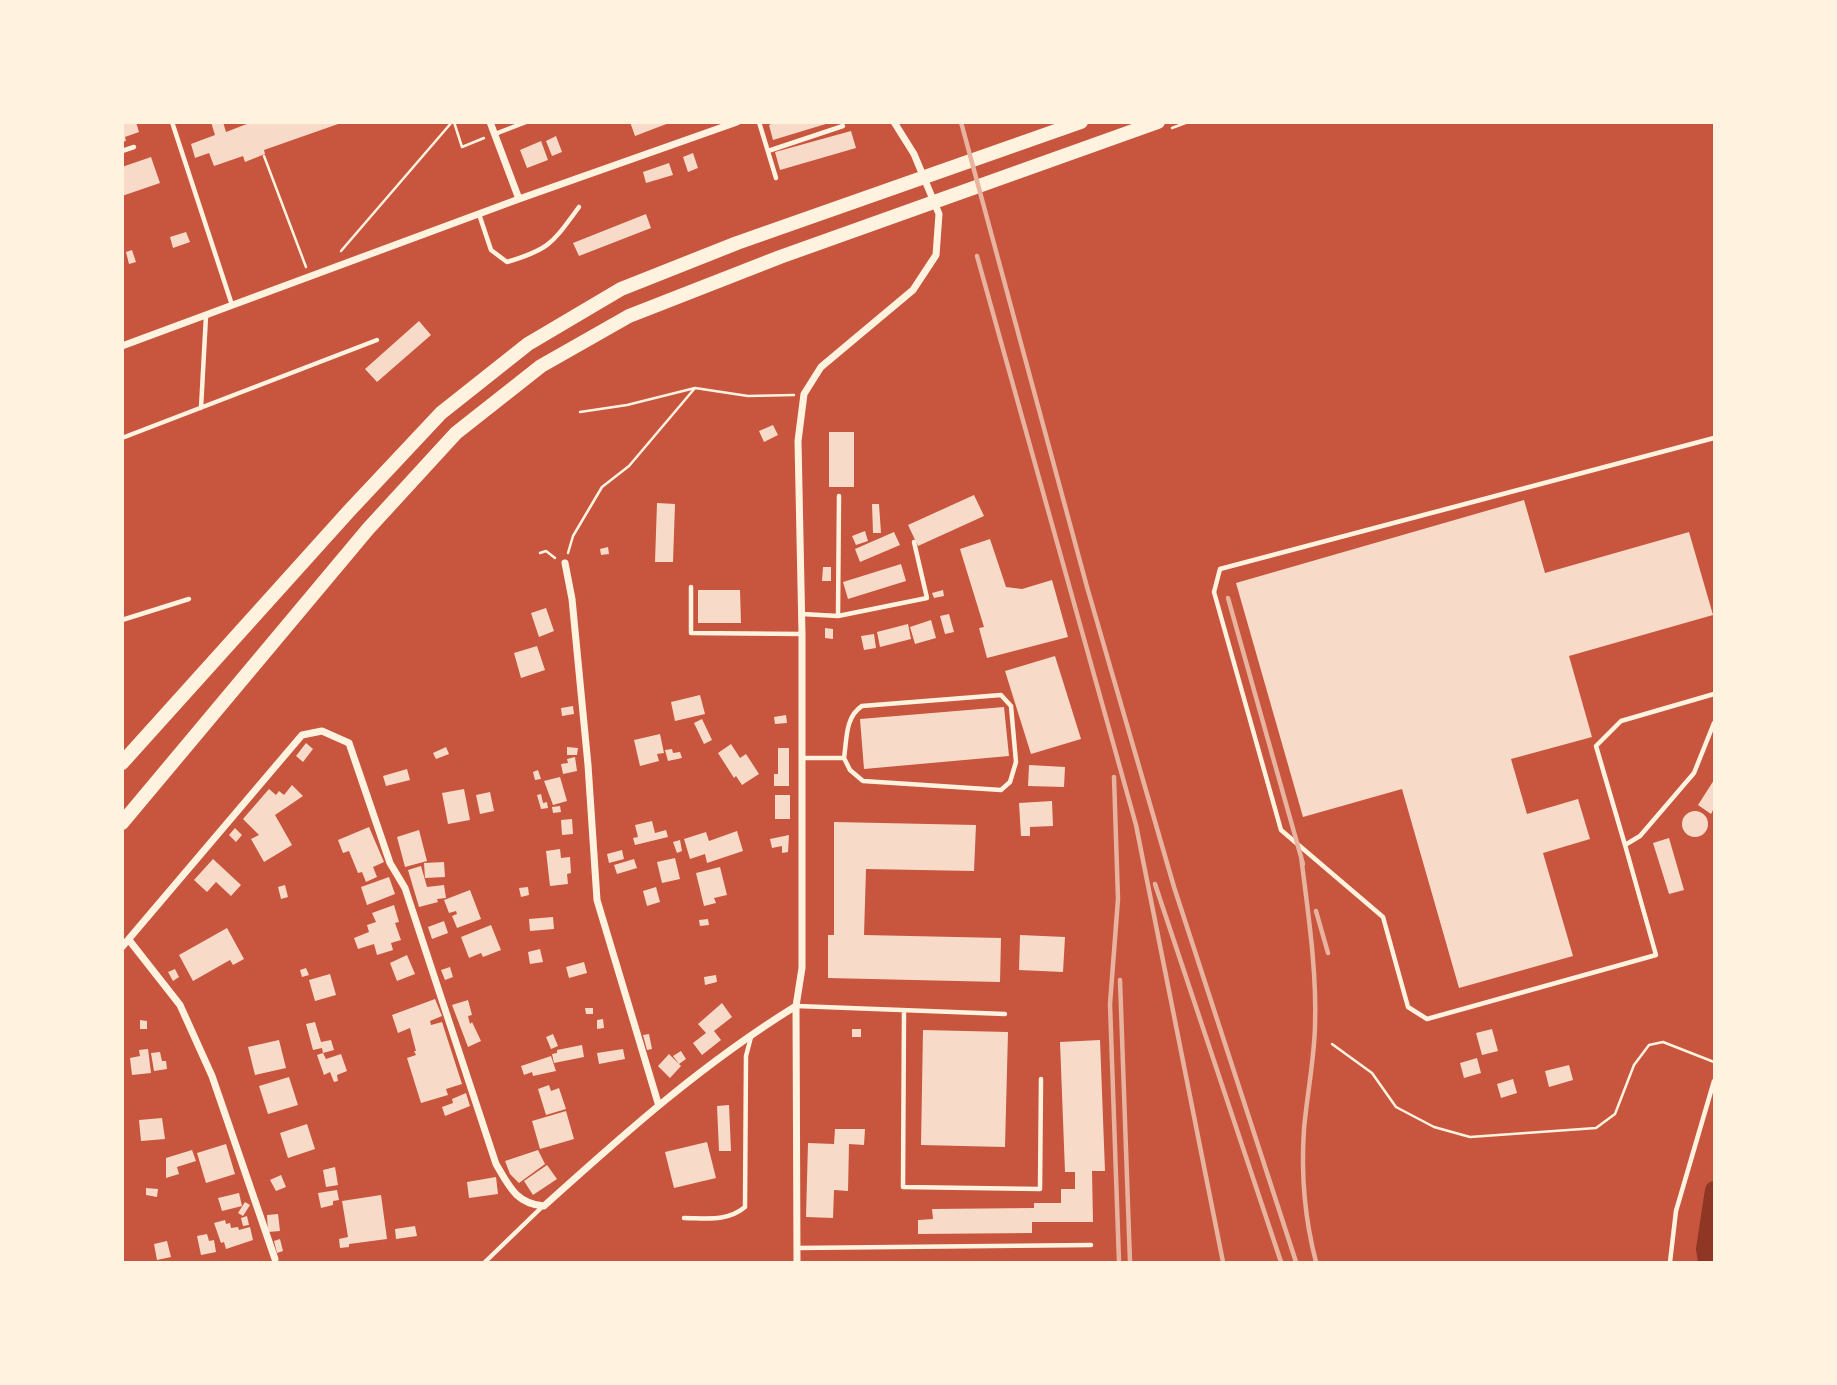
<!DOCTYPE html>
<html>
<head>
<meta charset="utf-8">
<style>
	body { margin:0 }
	#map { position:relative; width:1837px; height:1385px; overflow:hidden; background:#c8553d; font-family:"Noto Serif",serif }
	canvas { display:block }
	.frame { position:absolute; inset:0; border:124px solid #fff3e0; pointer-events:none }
</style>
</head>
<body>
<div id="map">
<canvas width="1837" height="1385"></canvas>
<div class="frame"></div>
</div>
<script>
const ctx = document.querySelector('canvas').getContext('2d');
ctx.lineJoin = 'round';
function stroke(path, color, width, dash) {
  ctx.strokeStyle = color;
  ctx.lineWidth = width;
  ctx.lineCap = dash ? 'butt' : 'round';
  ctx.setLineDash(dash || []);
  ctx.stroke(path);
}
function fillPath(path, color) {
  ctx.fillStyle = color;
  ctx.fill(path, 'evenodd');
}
stroke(new Path2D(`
	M1707,1262L1705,1249L1714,1190`), '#8f3625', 18);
fillPath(new Path2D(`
	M122,122H136L139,132L125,137L126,141L122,142Z
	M211,122H223L226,132L252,122L341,123L264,150L265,154L245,162L243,156L214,166L209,153L195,158L191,144L215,135Z
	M630,122H669V123L635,136Z
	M776,122H829V123L773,140L769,125Z
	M851,131L856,148L780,170L775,152Z
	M556,136L562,152L552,156L546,141Z
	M541,141L548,160L527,168L520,150Z
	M693,153L698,168L688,172L683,157Z
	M151,157L160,183L122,196V167Z
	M669,163L673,175L646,183L643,172Z
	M646,214L651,228L579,256L573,243Z
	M186,232L190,242L173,248L170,237Z
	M132,250L136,262L129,264L126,252Z
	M419,321L431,335L377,382L365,369Z
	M773,425L778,435L764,442L759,431Z
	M829,432H854V487H829Z
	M974,495L984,516L918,546L908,525Z
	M1524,500L1545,573L1689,532L1713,615L1569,656L1592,737L1511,759L1527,814L1578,799L1590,839L1543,853L1573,956L1459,988L1402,789L1303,817L1236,583Z
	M657,503L675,504L673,562H655Z
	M872,504H879L881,533H873Z
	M865,531L868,541L856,545L852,536Z
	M894,532L900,545L860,562L855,549Z
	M990,539L1006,587L1022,589L1052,580L1068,637L987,658L979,628L984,627L960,549Z
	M608,547L609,554L601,555L600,549Z
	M901,564L906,581L848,599L843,582Z
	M823,567H831V581H822Z
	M698,590H740L741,623H698Z
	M943,590L944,596L934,598L932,593Z
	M546,608L554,631L539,637L531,613Z
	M949,614L954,632L945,634L940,616Z
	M931,620L936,638L915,644L910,627Z
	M908,624L911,639L880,647L877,632Z
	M825,628L833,629V639L825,638Z
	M874,634L876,648L864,650L861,636Z
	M537,646L545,670L521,678L514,653Z
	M1055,656L1081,739L1031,754L1005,671Z
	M700,695L705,714L675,721L671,702Z
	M573,706L574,714L562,716L561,708Z
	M1004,707L1009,756L864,769L860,719Z
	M786,715L787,723L775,724L774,717Z
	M702,719L712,740L704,744L694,723Z
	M660,734L664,753L657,754L659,761L640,766L634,740Z
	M306,743L313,749L303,762L296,756Z
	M731,744L740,758L746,754L759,774L742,785L736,776L734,778L718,753Z
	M446,747L449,754L436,759L433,753Z
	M567,747L578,748L577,755H567Z
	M778,748H789V786H774V774H778Z
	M672,749L673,753L680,752L682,758L668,761L665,750Z
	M575,757L577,771L563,774L561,764L568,763L567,759Z
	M1029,765L1065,767L1064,787L1028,786Z
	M407,769L410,780L386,786L383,776Z
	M538,770L541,779L535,780L533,772Z
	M560,777L567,801L553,805L544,781Z
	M1714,780V808L1711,814L1698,805Z
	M292,785L303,796L275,815L292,845L264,862L251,839L259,835L243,819L269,789L276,795L279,791L284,795Z
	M464,789L470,820L448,824L442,793Z
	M490,792L494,811L480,814L476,795Z
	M541,794L543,803L547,802L548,808L541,809L537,795Z
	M775,795H790V819H775Z
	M1052,801L1053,826L1030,827V836H1021L1019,803Z
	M560,806L561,812L553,813L552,807Z
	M1682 824a13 13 0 1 1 26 0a13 13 0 1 1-26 0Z
	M572,819L573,834L562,835L561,820Z
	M652,821L655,833L666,830L668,837L635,845L633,838L638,837L635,825Z
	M834,822L976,825L974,871L866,869L864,935L1001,938L1000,982L828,978V935H834Z
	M369,827L384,862L373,867L377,877L366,882L362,872L358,873L349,851L343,853L338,840Z
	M235,828L242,835L236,842L229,835Z
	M419,830L427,861L405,867L397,837Z
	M737,831L743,851L707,863L705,854L690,859L684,839L706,832L709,841Z
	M789,835L788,852L782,853V846L772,848L770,839Z
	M1669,838L1684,890L1669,894L1653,843Z
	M680,840L682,851L677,853L673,842Z
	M560,849L561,858L570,857L571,873L567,874L568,884L550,886L546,851Z
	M622,850L624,859L609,863L607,854Z
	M675,858L680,879L662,883L657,862Z
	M213,859L241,885L231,896L216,882L207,892L194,880Z
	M634,859L637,868L617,874L614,865Z
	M444,862L445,877L425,878L424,863Z
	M421,866L427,887L444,885L446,898L437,899L438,902L419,907L408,870Z
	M720,867L727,895L714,898L716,903L704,906L696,873Z
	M389,877L395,894L367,905L361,887Z
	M285,885L288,897L281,899L278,887Z
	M528,887L529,895L521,897L519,888Z
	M656,887L660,902L647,906L643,891Z
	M470,890L481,919L457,928L452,916L457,914L456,911L449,913L444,900Z
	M394,905L399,922L395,923L401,940L391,943L393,950L377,955L374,944L358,949L354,938L369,932L367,925L376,922L372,913Z
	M553,917L554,929L530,931L529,919Z
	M708,919L709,925L700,926L699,920Z
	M444,921L448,933L432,939L428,927Z
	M491,925L501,950L483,957L481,953L469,958L461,937Z
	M227,928L244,959L233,965L230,960L193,981L179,955Z
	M1020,935L1065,937L1063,972L1019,970Z
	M540,949L543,962L530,964L528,952Z
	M407,955L415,974L397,981L390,963Z
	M584,962L587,973L569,978L566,967Z
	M450,967L453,977L445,980L441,970Z
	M306,968L309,975L302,977L300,970Z
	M175,969L179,977L173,981L168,972Z
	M330,974L336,995L315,1001L309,980Z
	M716,975L717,982L705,985L704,977Z
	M435,999L442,1016L430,1021L431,1025L442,1022L462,1084L446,1089L448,1095L421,1103L407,1058L416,1055L414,1051H416L410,1028L398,1033L392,1015Z
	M468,1000L472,1015L468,1016L470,1024L472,1022L481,1041L468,1047L452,1005Z
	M722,1003L732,1017L714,1031L721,1040L702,1055L693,1043L706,1033L698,1024Z
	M585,1008H593V1014H586Z
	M603,1019L604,1028L597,1029V1020Z
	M140,1020L147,1021V1029H140Z
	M315,1022L321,1042L331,1040L334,1050L323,1053L322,1048L313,1050L306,1024Z
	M852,1029H861V1037H852Z
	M1492,1029L1498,1051L1482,1055L1476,1033Z
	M923,1030L1008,1032L1005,1147L921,1145Z
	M553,1034L558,1046L551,1049L546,1037Z
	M649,1034L652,1049L647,1050L643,1035Z
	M279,1040L286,1068L255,1075L248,1047Z
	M1100,1040L1105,1171H1092L1093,1222H1032V1233L918,1234V1220L933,1219L932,1209L1034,1208V1203H1061V1189H1075V1172H1065L1060,1042Z
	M582,1045L584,1057L554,1063L552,1054L557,1053V1050Z
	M148,1049L151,1073L132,1075L130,1058L140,1056L139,1050Z
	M623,1049L625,1059L599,1064L597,1053Z
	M681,1051L686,1059L679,1064L681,1066L670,1078L658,1066L669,1054L679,1064L673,1056Z
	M160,1052L162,1061H166L167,1069L154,1071L151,1053Z
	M323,1053L326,1059L341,1054L347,1071L337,1075L338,1081L334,1082L330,1072L324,1075L317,1055Z
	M551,1056L556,1071L533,1076L532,1072L524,1075L521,1066Z
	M1477,1058L1481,1073L1464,1078L1460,1063Z
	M1569,1065L1573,1080L1549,1087L1545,1071Z
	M289,1077L298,1105L268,1114L259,1086Z
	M1513,1079L1517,1093L1501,1098L1497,1084Z
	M549,1085L551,1091L559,1088L566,1109L546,1115L538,1089Z
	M466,1093L470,1106L445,1116L442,1107L453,1103L452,1099Z
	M729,1105L731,1151H719L717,1106Z
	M566,1111L574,1139L540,1149L532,1121Z
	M162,1118L165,1139L141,1141L139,1120Z
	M307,1124L315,1149L288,1158L280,1133Z
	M835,1129H865L864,1145L849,1144L848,1191L834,1190L833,1218L806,1217L808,1143L834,1144Z
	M707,1142L716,1178L674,1188L665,1152Z
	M226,1144L235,1174L206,1183L197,1153Z
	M192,1150L196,1161L177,1167L179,1174L166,1178V1158Z
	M538,1150L545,1164L519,1183L510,1174L505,1161Z
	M547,1165L557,1179L533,1195L524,1181Z
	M335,1167L338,1185L326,1187L323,1170Z
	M281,1175L286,1187L276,1191L270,1180Z
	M496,1177L498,1194L469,1198L467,1182Z
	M146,1188L158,1189L157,1197L146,1195Z
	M337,1190L339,1200L333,1201V1205L321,1208L318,1193Z
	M239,1193L242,1206L222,1211L218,1198Z
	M381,1195L387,1239L349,1244V1247L340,1248L339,1239L348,1237L342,1201Z
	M245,1202L250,1205L243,1216L238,1213Z
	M278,1214L280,1231L268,1232L267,1215Z
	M247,1216L249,1225L243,1226L241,1218Z
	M225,1220L226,1224L230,1223L231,1228L238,1227L239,1230L250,1227L253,1240L226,1249L224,1242L221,1243L214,1223Z
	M415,1226L417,1236L396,1239L395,1229Z
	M207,1234L209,1241L214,1240L216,1252L201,1255L197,1236Z
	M280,1239L283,1251L277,1253L274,1241Z
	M167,1241L171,1257L157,1260L154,1244Z`), '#f7dbc8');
stroke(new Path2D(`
	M454,122L462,147L484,138
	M1172,128L1188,122
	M264,156L306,267
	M341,251L452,122
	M580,412L627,405L695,388L748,396L794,395
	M540,553L546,551L555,558
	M568,553L573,536L602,487L629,466L695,388
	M1332,1044L1372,1073L1396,1107L1434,1127L1470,1137L1596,1128L1615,1114L1634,1065L1649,1045L1663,1042L1714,1062`), '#fff3e0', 2.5);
stroke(new Path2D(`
	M172,122L232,305
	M759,122L776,178
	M495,134L526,122
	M122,151L134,147
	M768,151L843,126
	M479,214L491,250L507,262C551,249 553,242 579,207
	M201,408L206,316
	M122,438L377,340
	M1714,438L1220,569L1214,592L1281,830L1383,917L1408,1007L1427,1019L1656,955L1625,845L1640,836L1694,773L1714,723
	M691,587V633L802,634
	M802,614L838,616L927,598L914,542
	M838,616L839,496
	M122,620L189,599
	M803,758H844L850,770L863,781L1001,790L1010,782L1016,762L1011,706L1001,695L862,706C845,717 847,739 844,758
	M1625,845L1596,746L1621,721L1714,694
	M797,1006L1005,1014
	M904,1011L903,1187L1040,1189L1041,1079
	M684,1218C706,1218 727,1222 745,1207L746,1056L751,1037
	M797,1248L1091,1245
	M485,1262L543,1206
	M1670,1262L1676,1211L1714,1081`), '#fff3e0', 4.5);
stroke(new Path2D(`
	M490,122L519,199
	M122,346L519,199L737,122
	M565,563L572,599L588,765L597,900L658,1103
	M129,940L180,1005L212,1076L275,1259
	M122,947L302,735L322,731L349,743L390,863L405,888L496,1164C509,1186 516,1204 544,1206C625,1133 702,1064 796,1006
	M797,1262L796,1006L802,968V634L798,441L804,394L821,367L913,290L936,255L939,214L914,154L894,122`), '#fff3e0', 7);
stroke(new Path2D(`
	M122,763L349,511L441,413L528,344L621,289L737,243L1081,122
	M122,823L368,529L456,433L541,366L629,316L780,257L1158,122`), '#fff3e0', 14);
stroke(new Path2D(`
	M961,122L1087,587L1174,887L1296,1262
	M977,256L1136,825L1223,1262
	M1228,598L1303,864
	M1114,777L1118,899L1110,1004L1119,1262
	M1301,856C1308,913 1317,970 1315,1027C1314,1061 1307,1095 1304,1129C1301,1173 1305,1220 1316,1262
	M1155,884L1281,1262
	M1316,911L1328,953
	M1120,980L1130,1262`), '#e9b49f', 4.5);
</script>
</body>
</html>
